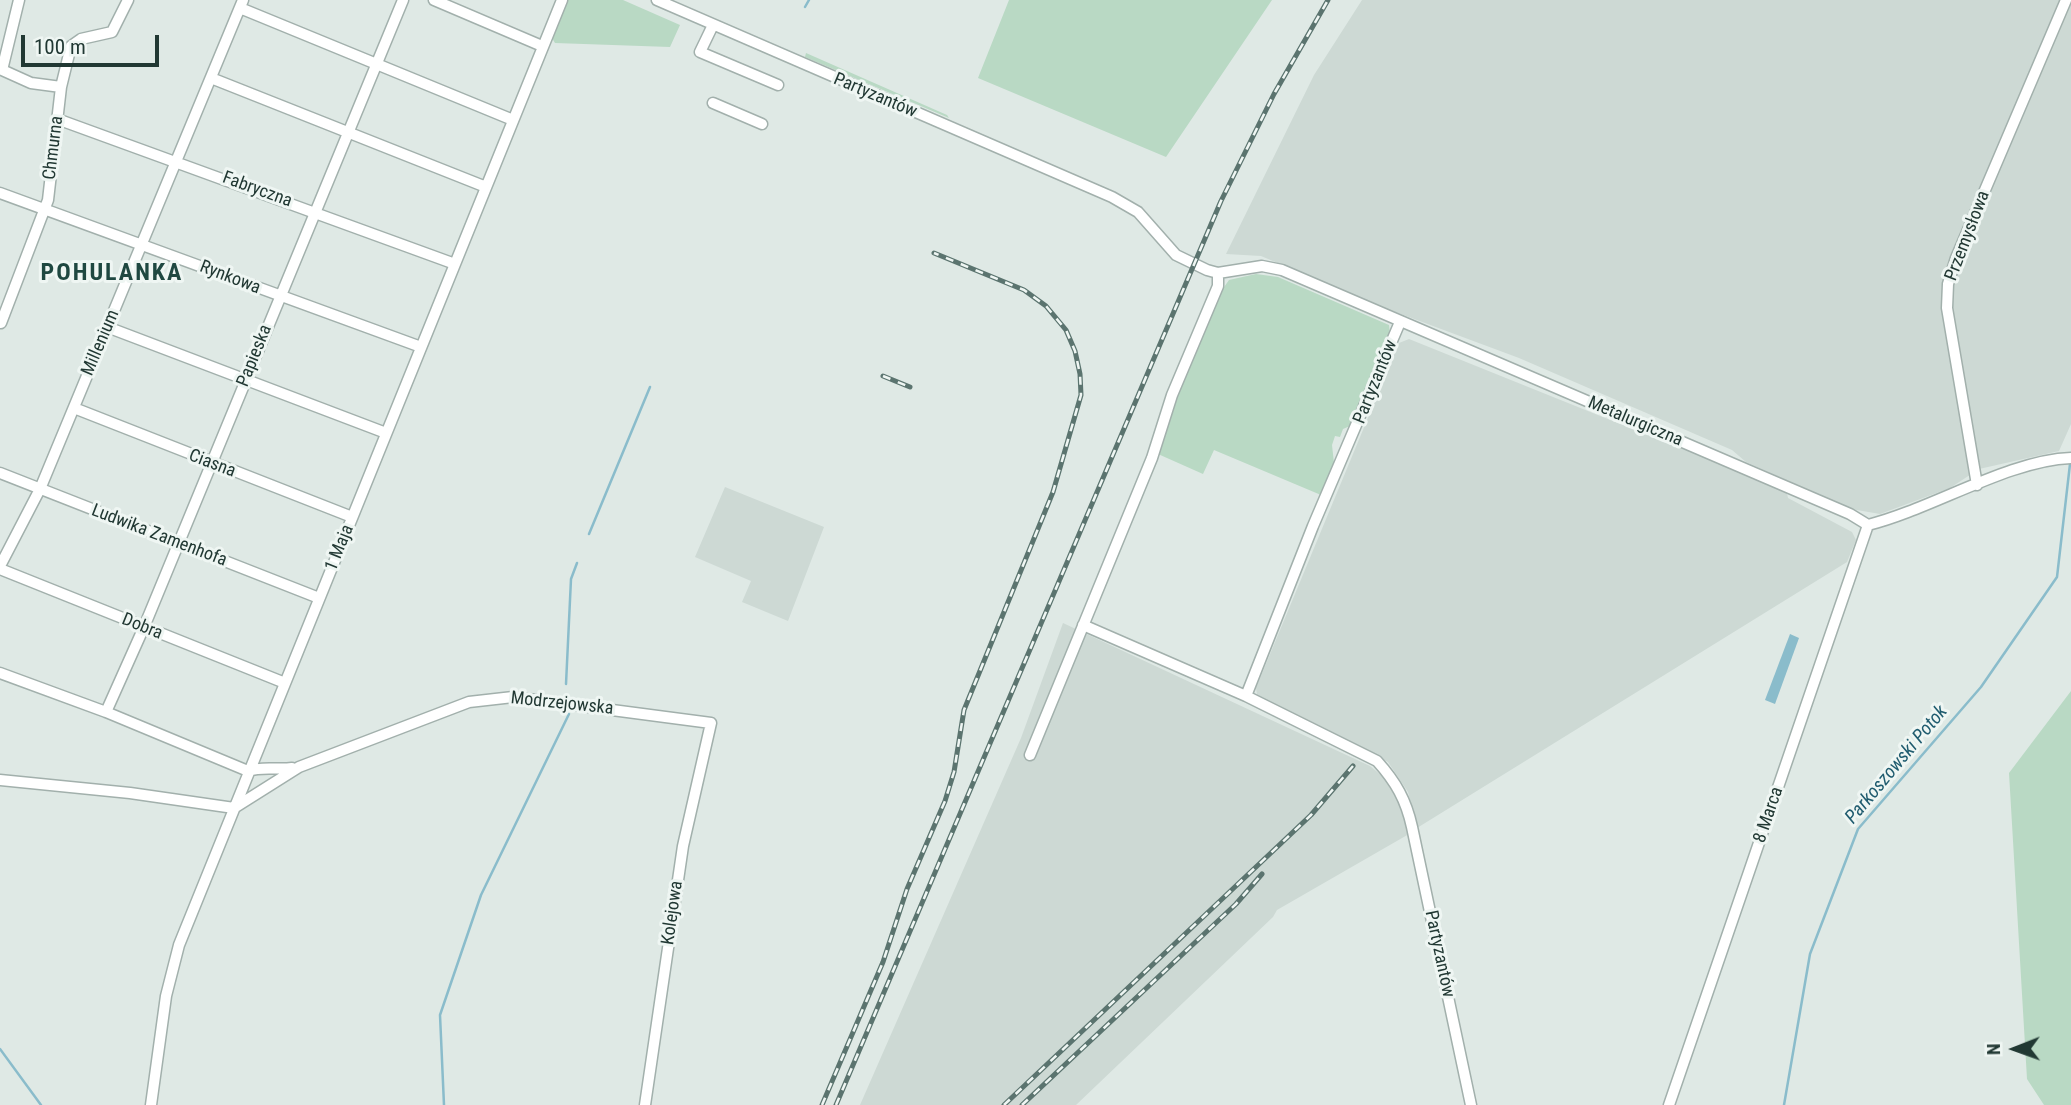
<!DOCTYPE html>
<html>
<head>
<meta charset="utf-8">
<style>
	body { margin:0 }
	#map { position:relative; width:2071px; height:1105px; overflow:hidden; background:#dfe9e5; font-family:"Roboto Condensed",sans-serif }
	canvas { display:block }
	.north { position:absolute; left:1980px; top:1014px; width:70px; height:70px; -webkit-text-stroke:5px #eff6f3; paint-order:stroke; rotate:269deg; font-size:19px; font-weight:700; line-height:28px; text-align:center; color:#213833 }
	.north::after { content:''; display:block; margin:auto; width:24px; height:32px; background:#213833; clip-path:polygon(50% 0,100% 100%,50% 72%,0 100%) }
	.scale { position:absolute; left:21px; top:35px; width:138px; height:32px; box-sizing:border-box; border:4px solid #213833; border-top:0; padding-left:9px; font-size:21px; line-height:24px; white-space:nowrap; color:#213833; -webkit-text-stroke:5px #eff6f3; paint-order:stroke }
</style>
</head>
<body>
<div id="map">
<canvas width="2071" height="1105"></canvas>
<div class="north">N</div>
<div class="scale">100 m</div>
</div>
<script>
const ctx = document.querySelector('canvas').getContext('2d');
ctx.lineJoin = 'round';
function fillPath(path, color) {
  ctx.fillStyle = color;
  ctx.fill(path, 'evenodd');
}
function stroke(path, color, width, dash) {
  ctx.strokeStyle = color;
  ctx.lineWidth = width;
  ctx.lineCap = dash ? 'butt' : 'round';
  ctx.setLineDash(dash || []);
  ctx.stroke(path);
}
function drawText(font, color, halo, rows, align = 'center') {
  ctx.font = font + ' "Roboto Condensed",sans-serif';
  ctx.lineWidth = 6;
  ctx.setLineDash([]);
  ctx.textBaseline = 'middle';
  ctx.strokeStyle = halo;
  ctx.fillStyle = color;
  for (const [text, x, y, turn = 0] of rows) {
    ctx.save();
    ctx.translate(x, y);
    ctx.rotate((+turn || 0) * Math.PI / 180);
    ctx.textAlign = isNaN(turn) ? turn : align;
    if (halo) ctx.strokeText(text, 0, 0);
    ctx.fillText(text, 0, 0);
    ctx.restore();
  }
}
fillPath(new Path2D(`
	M1362,0H2071V424L2059,451L1979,469L1950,488L1880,514L1851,509L1746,462L1732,450L1519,358L1382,307L1261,256L1226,254L1314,75Z
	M1409,339L1655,438L1673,442L1787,493L1788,498L1852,532L1856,540L1847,562L1417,828L1408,792L1388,762L1257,695L1256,688L1399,343Z
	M725,487L824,527L788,621L742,602L751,581L695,557Z
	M1063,623L1370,766L1392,784L1409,834L1277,910L1273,917L1076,1105H860L1021,738Z`), '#cdd9d4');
fillPath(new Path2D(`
	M567,0H623L680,25L670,47L555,43L552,38Z
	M1009,0H1272L1166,157L978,78Z
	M806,53L947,115L949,118L805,57Z
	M1256,274L1278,277L1389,325L1390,334L1350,426L1343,429L1340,437L1335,436L1332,445L1334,463L1321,495L1214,450L1203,474L1158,454L1176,396L1222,290L1229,280Z
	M2071,691V1105H2044L2027,1079L2009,773Z`), '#b9d9c4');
fillPath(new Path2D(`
	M1790,634L1799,638L1775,704L1765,700Z`), '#8abccb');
stroke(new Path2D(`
	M805,7L809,0
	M589,534L650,387
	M566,684L571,579L577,563
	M0,1049L41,1105
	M444,1105L440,1015L481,895L569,714
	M1784,1105L1810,954L1858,829L1981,687L2057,577L2070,464`), '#8abccb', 2.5);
const minor = new Path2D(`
	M434,0L542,46
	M657,0L1112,197L1138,212L1176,255L1207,270L1218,273L1262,266L1282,270L1850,514L1868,525
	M240,8L513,120
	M713,25L700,52L778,85
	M0,69L31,83L61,87
	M2,70L19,0
	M211,78L486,187
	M713,103L762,124
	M57,119L455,264
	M0,193L421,347
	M1,323L48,200L61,87L71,46L81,39L112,32L128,0
	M107,327L386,433
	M74,408L352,517
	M0,473L319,598
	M1977,485L1947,308L1948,284L1956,258L2066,0
	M1868,525C1932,509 2009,460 2071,458
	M0,566L40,489L243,0
	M0,569L285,683
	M1083,625L1246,696L1377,761C1396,782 1406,800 1412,827L1471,1105
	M0,673L106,712L248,771
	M1246,696L1313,526L1400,322
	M106,712L144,627L403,0
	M1030,755L1152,458L1172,395L1218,286V273
	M248,771C262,766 277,770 292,768
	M0,780L130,793L234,808L299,767L469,702L513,697L711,723L683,846L645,1105
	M151,1105L166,996L179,945L562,0
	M1669,1105L1868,525`);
stroke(minor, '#a2b0ac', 13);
stroke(minor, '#fff', 10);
const rail = new Path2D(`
	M883,376L910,387
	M822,1105L883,962L907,889L945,801L954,772L964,710L1053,492L1081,395L1080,374L1075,351L1066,330L1046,306L1024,290L934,253
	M836,1105L1221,201L1274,94L1328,0
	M1004,1105L1311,815L1353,766
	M1022,1105L1236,904L1262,874`);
stroke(rail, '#5b746f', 5);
stroke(rail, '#eff6f3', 2.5, [8]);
drawText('18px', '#213833', '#eff6f3', [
	["Partyzantów",875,96,23],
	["Chmurna",54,148,-83],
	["Fabryczna",257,190,20],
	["Przemysłowa",1968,236,-69],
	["Rynkowa",230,278,21],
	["Millenium",101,343,-67],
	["Papieska",255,356,-68],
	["Partyzantów",1376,382,-68],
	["Metalurgiczna",1635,422,23],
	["Ciasna",212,464,21],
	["Ludwika Zamenhofa",159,536,21],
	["1 Maja",340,548,-68],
	["Dobra",142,627,22],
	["Modrzejowska",562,704,6],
	["8 Marca",1769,815,-71],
	["Kolejowa",673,913,-82],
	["Partyzantów",1439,954,78]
]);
drawText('italic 19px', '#205c6f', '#eff6f3', [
	["Parkoszowski Potok",1897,765,-50]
]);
ctx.letterSpacing = '2px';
drawText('bold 24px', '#1f4841', '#eff6f3', [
	["POHULANKA",112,274]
]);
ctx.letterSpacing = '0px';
</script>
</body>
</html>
